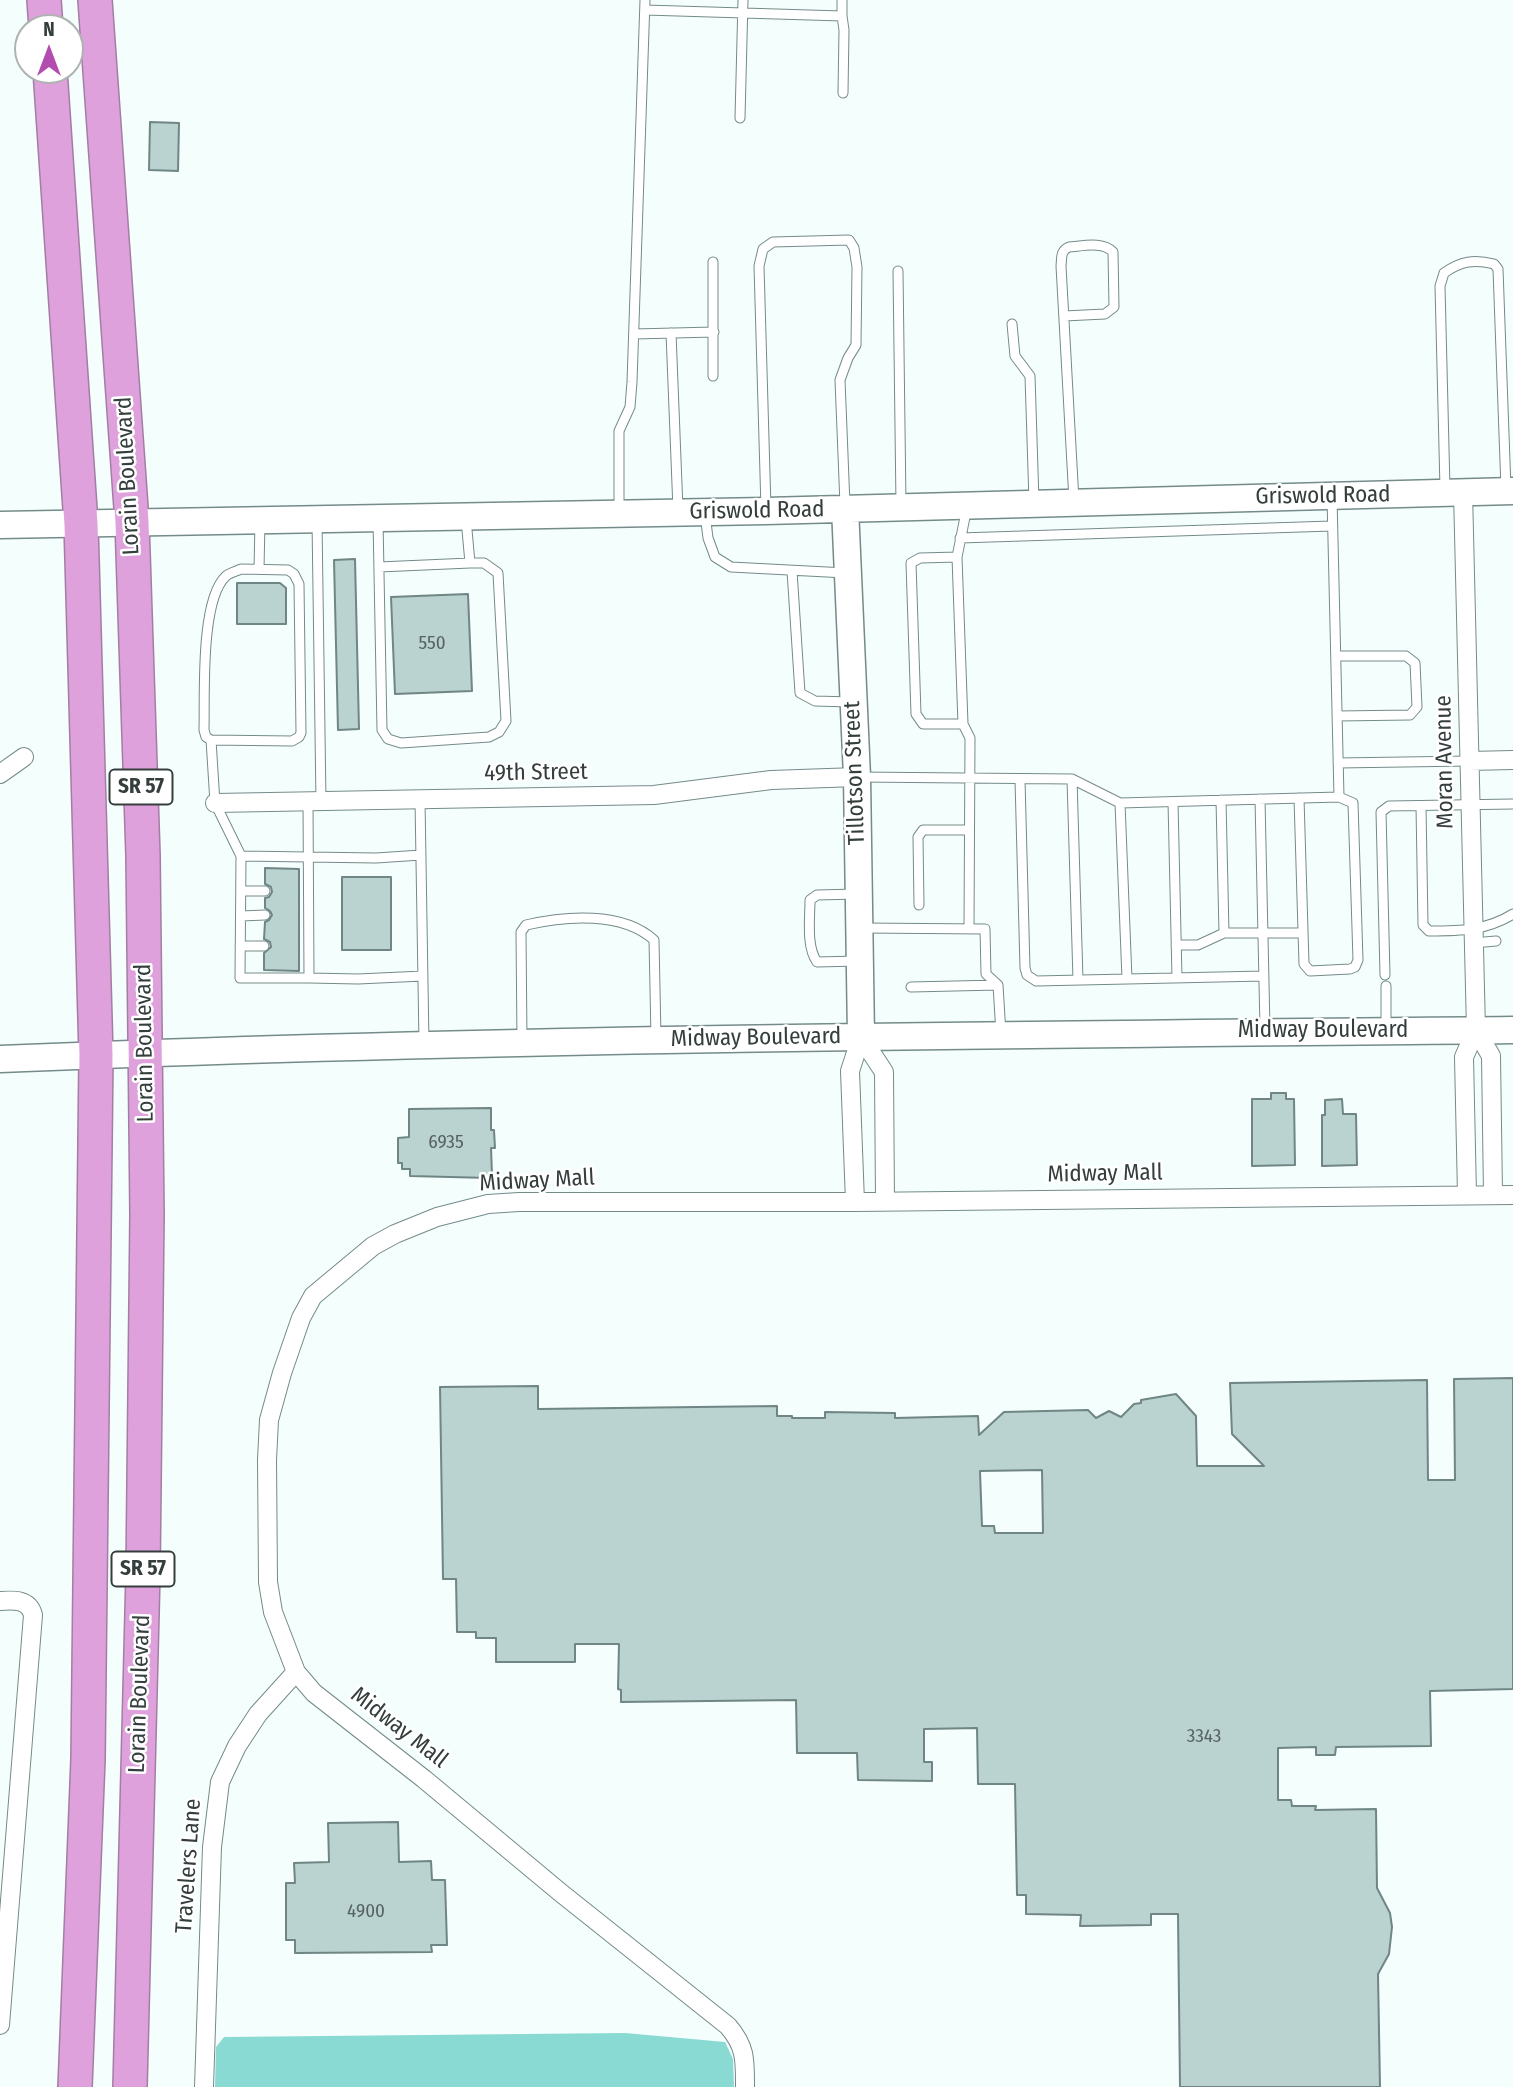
<!DOCTYPE html>
<html>
<head>
<meta charset="utf-8">
<style>
	body { margin:0 }
	#map { position:relative; width:1513px; height:2087px; overflow:hidden; background:#f4fefd; font-family:"Fira Sans Condensed",sans-serif }
	canvas { display:block }
	.north { position:absolute; left:14px; top:14px; width:70px; height:70px; box-sizing:border-box; background:#fff; border:2px solid #aeb2b1; border-radius:50%; rotate:0deg; font-size:19px; font-weight:700; line-height:28px; text-align:center; color:#343e3d }
	.north::after { content:''; display:block; margin:auto; width:24px; height:32px; background:#b34cb0; clip-path:polygon(50% 0,100% 100%,50% 72%,0 100%) }
</style>
</head>
<body>
<div id="map">
<canvas width="1513" height="2087"></canvas>
<div class="north">N</div>
</div>
<script>
const ctx = document.querySelector('canvas').getContext('2d');
ctx.lineJoin = 'round';
function fillPath(path, color) {
  ctx.fillStyle = color;
  ctx.fill(path, 'evenodd');
}
function stroke(path, color, width, dash) {
  ctx.strokeStyle = color;
  ctx.lineWidth = width;
  ctx.lineCap = dash ? 'butt' : 'round';
  ctx.setLineDash(dash || []);
  ctx.stroke(path);
}
function drawText(font, color, halo, rows, align = 'center') {
  ctx.font = font + ' "Fira Sans Condensed",sans-serif';
  ctx.lineWidth = 5;
  ctx.setLineDash([]);
  ctx.textBaseline = 'middle';
  ctx.strokeStyle = halo;
  ctx.fillStyle = color;
  for (const [text, x, y, turn = 0] of rows) {
    ctx.save();
    ctx.translate(x, y);
    ctx.rotate((+turn || 0) * Math.PI / 180);
    ctx.textAlign = isNaN(turn) ? turn : align;
    if (halo) ctx.strokeText(text, 0, 0);
    ctx.fillText(text, 0, 0);
    ctx.restore();
  }
}
fillPath(new Path2D(`
	M625,2033L725,2042L733,2059L734,2087H215L216,2047L224,2037Z`), '#89dad3');
const building = new Path2D(`
	M150,122L179,123L178,171L149,170Z
	M355,559L359,729L338,730L334,560Z
	M237,583H280L286,588V624H237Z
	M468,594L472,691L395,694L391,597Z
	M265,868L299,869V971L264,970V953L271,947L270,942L264,939L265,922L269,920L272,915L270,911L265,908V898L269,897L272,892L271,887L265,884Z
	M342,877H391V950H342Z
	M1271,1093H1286V1099H1294L1295,1165L1252,1166V1099H1271Z
	M1342,1099L1343,1114H1356L1357,1165L1322,1166V1115H1325V1100Z
	M491,1108V1130H494L495,1148H491L492,1175H489V1178L410,1176V1169H402V1163H398V1138L409,1137V1109Z
	M1513,1378V1689L1430,1691L1431,1746L1336,1747L1335,1755H1316V1747L1278,1748V1800H1291L1292,1806H1316L1315,1810L1376,1809L1377,1888L1390,1913L1392,1927L1389,1954L1378,1974L1380,2087H1180L1178,1914H1151V1925L1080,1926L1081,1915L1026,1914V1895H1017L1015,1784H978L977,1728L924,1729V1762H932V1781L858,1780L857,1753H797L796,1700L621,1702V1690L618,1689L619,1644H575V1662H496V1638H476V1632H457L456,1579H443L440,1387L538,1386V1409L777,1406V1416H792V1418H825V1412L895,1413V1418L978,1416L979,1435L1004,1412L1088,1410L1096,1418L1109,1411L1121,1417L1134,1404L1141,1403V1400L1176,1394L1196,1416L1197,1466H1264L1232,1434L1230,1383L1427,1380L1428,1480H1455L1454,1379ZM1042,1470L1043,1533H995L994,1526H982L980,1471Z
	M398,1822L399,1862L431,1861L432,1880H445L447,1945H431L432,1952L295,1953V1940H286V1883H295L294,1863L329,1862L328,1823Z`);
fillPath(building, '#bad2d0');
stroke(building, '#6f8684', 2);
const lane = new Path2D(`
	M645,10L842,16L844,30L843,93
	M842,16V0
	M740,118L743,0
	M713,262V376
	M898,271L901,505
	M1064,316L1105,314L1114,307L1113,252C1103,241 1083,246 1069,247C1060,251 1062,258 1061,266L1074,501
	M1012,324L1015,356L1030,376L1034,502
	M671,333L678,510
	M634,334L714,332
	M1445,489L1440,286L1444,273C1461,261 1474,259 1494,264L1498,269L1506,489
	M1332,497L1339,797
	M967,507L957,557L963,724L970,738L969,929
	M766,509L759,266L763,249L773,242L849,240L854,248L857,267L856,345L848,358L840,380L845,505
	M619,512V431L630,407L632,382L645,0
	M705,514L708,538L715,557L731,567L846,573
	M378,520L382,730L388,739L401,743L489,737L499,732L506,721L498,573L484,563H470L466,519
	M317,521L321,802
	M960,538L1332,526
	M957,557L920,558L911,563L916,714L923,724H963
	M379,567L470,563
	M241,569L288,570L294,574L299,584L301,733L299,737L292,741L211,740L206,737L204,730C205,695 200,600 226,576C229,573 237,571 241,569Z
	M259,569L260,522
	M792,571L800,693L815,701L852,702
	M1336,656H1406L1415,663L1417,707L1410,715L1337,716
	M211,740L215,803L241,856
	M1338,763L1469,761
	M858,777L1072,779L1120,803L1339,797L1353,803L1358,960L1355,967L1350,969L1310,971L1304,964L1299,798
	M1072,779L1078,980
	M1020,780L1025,968L1027,975L1036,981L1264,976
	M1260,799L1265,1029
	M420,800L424,1043
	M1221,800L1224,933
	M308,802L309,978L358,979L423,976
	M1173,802L1177,978
	M1120,803L1127,979
	M1421,806L1423,925L1429,931C1459,931 1486,931 1513,914
	M241,891H265
	M857,894L817,895L810,900C810,919 806,946 817,962L858,961
	M919,905L918,837L923,830H969
	M241,916L265,915
	M861,928L985,929L986,974L998,985L1001,1034
	M1473,943L1496,941
	M1176,945H1198L1224,933H1303
	M240,946H264
	M1385,975L1381,812L1389,806L1513,804
	M309,978H240L241,856L376,858L421,855
	M1386,986V1030
	M911,987L998,985
	M522,1041L521,932L526,925C565,916 622,911 654,940L656,1038`);
const street = new Path2D(`
	M1463,492L1476,1030L1464,1057L1467,1195
	M1469,761L1513,760
	M0,774L24,757
	M215,803L654,795L771,780L857,777
	M1476,1030L1491,1056L1493,1195
	M861,1037L884,1072L885,1201
	M855,1202L850,1071L861,1037
	M0,1601C14,1600 29,1599 33,1615L0,2025
	M204,2087L212,1847L220,1782L237,1746L258,1714L296,1672
	M745,2087C745,2060 746,2047 728,2026L561,1893L424,1779L314,1693L296,1672L273,1612L268,1582L267,1460L269,1420L282,1373L301,1318L313,1296L373,1246L395,1234L437,1217L488,1204L519,1202H855L1513,1195`);
const secondary = new Path2D(`
	M845,508L857,777L861,1037
	M0,525L766,511L1513,491
	M0,1059C504,1038 1009,1035 1513,1030`);
const highway = new Path2D(`
	M44,0L46,28
	M95,0L132,522L143,856L147,1214L143,1573L130,2087
	M50,70L81,524L96,1055L88,1759L75,2087`);
stroke(lane, '#748b89', 11);
stroke(street, '#748b89', 20);
stroke(secondary, '#748b89', 29);
stroke(highway, '#a37ea4', 36);
stroke(lane, '#fff', 9);
stroke(street, '#fff', 18);
stroke(secondary, '#fff', 26);
stroke(highway, '#dfa1db', 33);
drawText('19px', '#566362', null, [
	["550",432,644],
	["6935",446,1143],
	["3343",1204,1737],
	["4900",366,1912]
]);
for (const [x, y, w] of [
	[141,787,63],
	[143,1569,63]
]) {
  const box = new Path2D();
  box.roundRect(x - w / 2, y - 17.5, w, 35, 5);
  ctx.fillStyle = '#fff';
  ctx.fill(box);
  stroke(box, '#343e3d', 2);
}
drawText('bold 21px', '#343e3d', null, [
	["SR 57",141,787],
	["SR 57",143,1569]
]);
drawText('23px', '#343e3d', '#fff', [
	["Lorain Boulevard",128,476,-93],
	["Griswold Road",1323,496,-1],
	["Griswold Road",757,511,-1],
	["Moran Avenue",1445,762,-91],
	["49th Street",536,773,-1],
	["Tillotson Street",855,773,-92],
	["Midway Boulevard",1323,1031],
	["Midway Boulevard",756,1038,-1],
	["Lorain Boulevard",145,1043,-91],
	["Midway Mall",1105,1174,-1],
	["Midway Mall",537,1181,-3],
	["Lorain Boulevard",140,1694,-88],
	["Midway Mall",399,1728,38],
	["Travelers Lane",189,1866,-86]
]);
</script>
</body>
</html>
